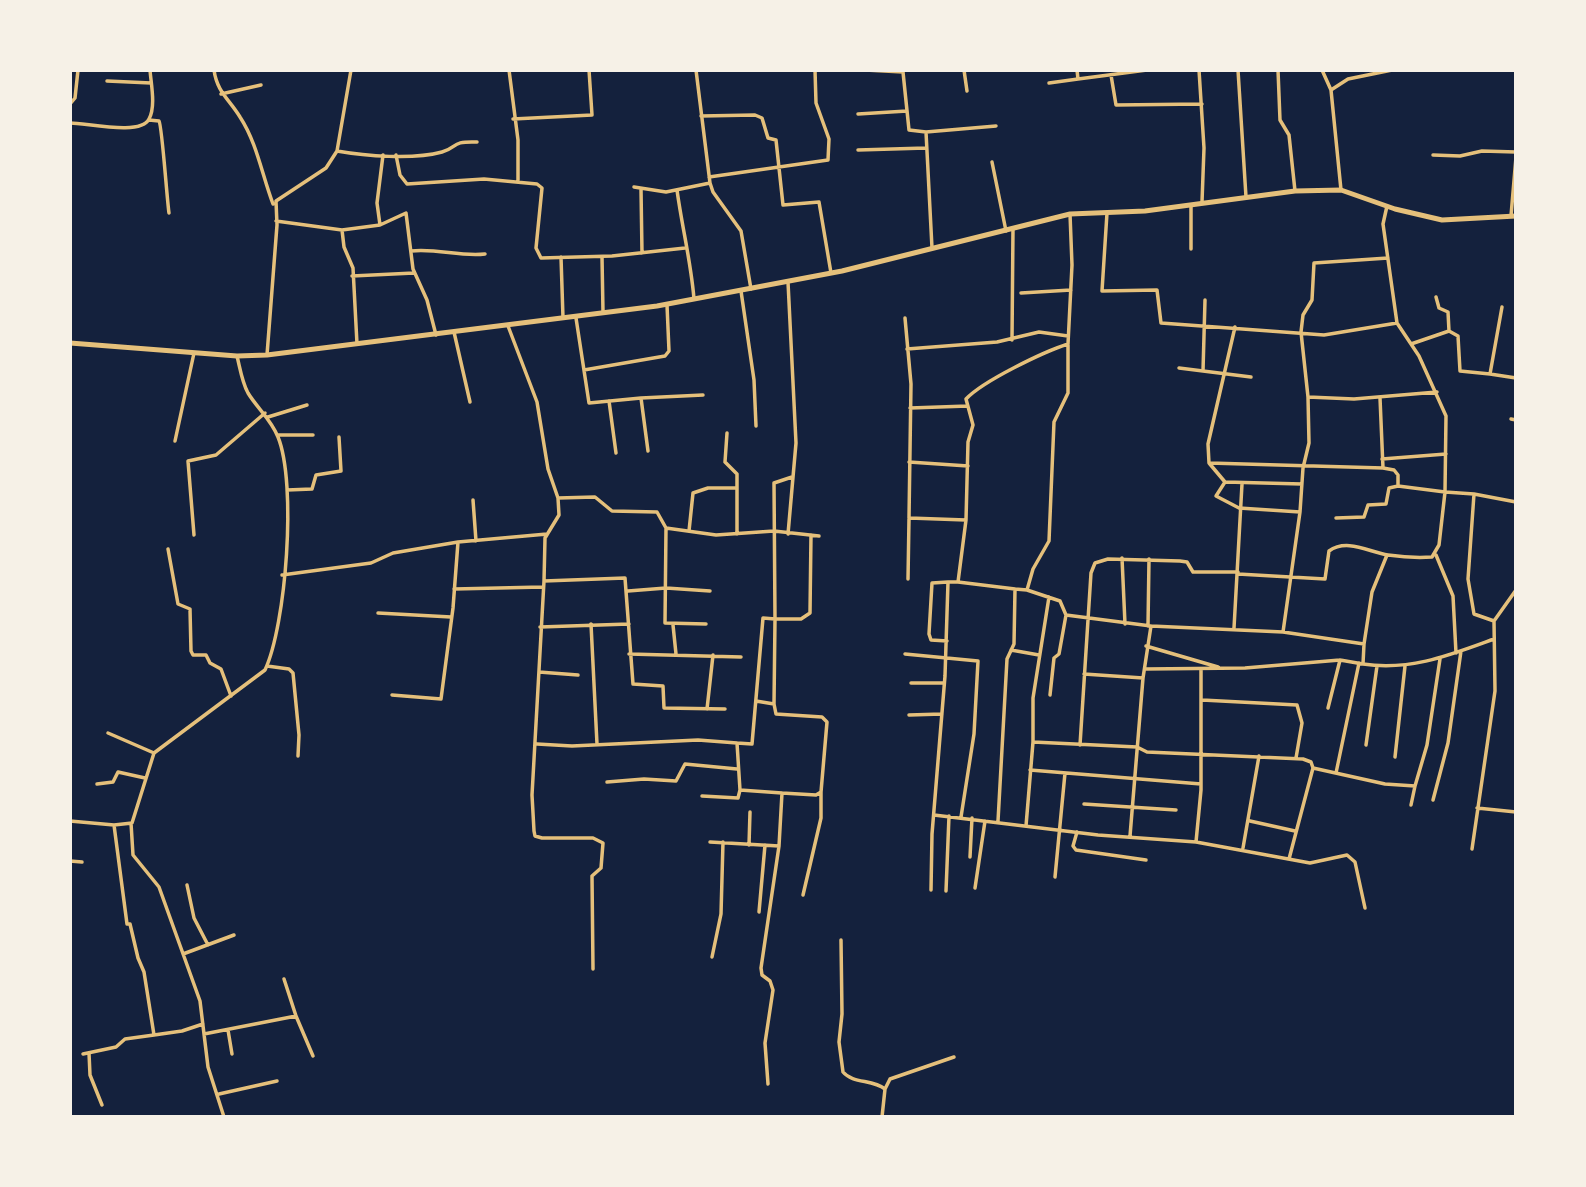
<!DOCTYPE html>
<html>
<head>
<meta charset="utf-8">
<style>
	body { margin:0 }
	#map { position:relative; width:1586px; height:1187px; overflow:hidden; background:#14213d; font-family:Poppins,sans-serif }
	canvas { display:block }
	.frame { position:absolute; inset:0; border:72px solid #f6f1e7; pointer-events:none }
</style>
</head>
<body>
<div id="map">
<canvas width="1586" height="1187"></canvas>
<div class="frame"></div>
</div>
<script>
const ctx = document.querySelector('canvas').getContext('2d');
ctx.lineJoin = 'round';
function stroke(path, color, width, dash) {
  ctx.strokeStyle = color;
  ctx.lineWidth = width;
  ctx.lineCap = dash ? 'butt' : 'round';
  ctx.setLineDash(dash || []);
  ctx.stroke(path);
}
stroke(new Path2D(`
	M214,70C217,92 229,99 240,117C257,143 262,175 273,204
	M509,70L518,140V180
	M696,70L710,183L713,192L741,231L751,289
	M865,70L903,72
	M964,70L967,91
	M1077,70L1078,79L1147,70
	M1199,70L1204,148L1202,202
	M1238,70L1246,197
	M1278,70L1280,120L1289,135L1295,191
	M1322,70L1331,90L1341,190
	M903,72L909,130L926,132
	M1111,75L1116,105L1202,104
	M107,81L151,83
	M1049,83L1078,79
	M1331,90L1348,79L1392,70
	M221,94L261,85
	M70,104L75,98L78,70
	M858,114L907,111
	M701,116L755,115L762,118L768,138L776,140L783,205L819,202L831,273
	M513,119L592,115L589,70
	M149,120L159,121C162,125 167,200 169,213
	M70,123C87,123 141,136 149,119C156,106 151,84 150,70
	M858,150L926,148
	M337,151C365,156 413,160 442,152C459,147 450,141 477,142
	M396,155L400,175L407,184L484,179L537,184L542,188L536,248L541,258L612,256L685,248
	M1433,155L1460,156L1482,151L1516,152
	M992,162L1006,231
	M709,177L828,160L829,139L816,103L815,70
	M634,187L666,192L710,183
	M641,189L642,253
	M677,190C682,227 691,262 694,299
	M1387,206L1383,224L1397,323L1419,356L1446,416L1445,492L1474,494L1468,579L1474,614L1494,621
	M1107,213L1102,291L1157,290L1161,323L1324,335L1397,323
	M1511,216L1516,157
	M276,221L342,230L380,225L406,213L413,269L427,300L436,335
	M380,225L377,203L383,155
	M342,230L344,247L353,268L357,344
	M932,248L926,132L996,126
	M1191,249V206
	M411,251C437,248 460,257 485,254
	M561,257L563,318
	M602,257L603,312
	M352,276L414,273
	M741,291L754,380L756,426
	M1021,293L1071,290
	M1436,297L1439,308L1448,312L1449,331
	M1502,307L1490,374L1516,378
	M576,318L589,403L641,398L648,451
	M905,318L911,384L909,518L966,520
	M508,326L537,402L548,469L558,498L595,497L612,511L657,512L666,528L716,535L774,531L819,536
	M1235,327L1208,444L1209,463L1225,482L1302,484
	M454,332L470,402
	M1012,340L1013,228
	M1411,344L1449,331L1458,336L1460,371L1490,374
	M907,349L997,342L1039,332L1068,336
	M267,355L277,225L276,201L326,168L337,151L351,70
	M1179,368L1251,377
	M584,370L665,356L669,351L667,305
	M1203,371L1205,300
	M1308,397L1301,332L1303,315L1312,300L1314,263L1388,258
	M641,398L703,395
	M1380,398L1383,468
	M609,401L616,453
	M910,408L968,406
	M268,417L307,405
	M1511,419L1516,420
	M727,433L725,462L737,474V534
	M277,435H313
	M175,441L194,353
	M1382,459L1446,454
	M909,462L968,466
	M1209,463L1383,468L1394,470L1398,475V486L1445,492L1439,545L1432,557C1418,558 1402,557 1388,555C1369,552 1347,538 1329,551L1325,579L1238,574
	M1225,482L1216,496L1239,508L1300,512
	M287,490L312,489L316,475L341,471L339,437
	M1474,494L1516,502
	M558,498L559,515L545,538L544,581L625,578L633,684L663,686L664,708L725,709
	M473,500L476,541
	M1336,518L1364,517L1368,505L1386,504L1389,488L1398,486
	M666,528L665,623L706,624
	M689,531L693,493L708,488H737
	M788,534L796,443L788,282
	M194,535L188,461L216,455L265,413
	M168,549L178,604L190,609L191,651L193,655H206L210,663L221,669L231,696
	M1436,555L1453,596L1456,653
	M1122,558L1125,624
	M282,575L371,563L393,553L458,542
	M908,579L909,519
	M544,581L532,795L534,831L535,836L542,838H593L603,843L601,868L592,876L593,969
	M958,582L1015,589
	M454,589L543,587
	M1027,590L1033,569L1049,541L1054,422L1068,393V345
	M628,591L666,588L710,591
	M1049,597L1033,698V742L1137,747L1147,752L1303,759L1311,762L1313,768L1385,784L1415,786L1427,745L1440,659
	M378,613L451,617
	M591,624L597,744
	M673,625L676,654
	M1148,626L1149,559
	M540,627L629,624
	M1234,628L1242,484
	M1283,632L1300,512L1303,468L1309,443L1308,397L1354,399L1437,392
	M947,641L931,640L929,634L932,583L948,582
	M1364,644L1372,592L1387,555
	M1146,646L1218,667
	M1011,650L1039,655
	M629,654L741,657
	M905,654L978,661L974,734L961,817
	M267,666L289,669L293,673L299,735L298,756
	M1145,669L1245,668L1340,660L1363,664
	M539,672L578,675
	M1084,674L1143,678
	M911,683H944
	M392,695L441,699L453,608L458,542L547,534
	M1050,695L1054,658L1059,654L1066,615
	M1202,700L1297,705L1302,723L1296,758
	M756,701L774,704L776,714L822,717L827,722L821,792L816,795L782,793
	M774,704L775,619H801L810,613L811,535
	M1328,708L1340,660
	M707,709L713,655
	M909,715L942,714
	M108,733L154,753
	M537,744L572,746L698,740L737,743
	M1080,745L1091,573L1095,563L1108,559L1180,561L1187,562L1193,572H1238
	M1366,745L1377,666
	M1395,757L1405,666
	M1030,770L1201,784
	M1336,773L1359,663
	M607,782L644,779L676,781L685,764L737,769
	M97,784L113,782L118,772L145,778
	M702,796L738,798L740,790
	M1433,800L1448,743L1461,651
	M1084,804L1176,810
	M1411,805L1415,786
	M1477,808L1516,812
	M934,815L1098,835L1196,842L1310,863L1347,855L1355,862L1365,908
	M70,821L114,825L132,823L154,753L265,670C286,625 297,484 278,437C271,419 257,408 248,393C242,382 240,368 237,356
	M998,821L1007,659L1014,644L1015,589L1027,590L1060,601L1066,615L1151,626L1283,632L1364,644L1363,664C1411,671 1450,655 1494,639
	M1250,821L1295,831
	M131,823L133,855L159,887L200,1001L208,1067L224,1117
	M1026,826L1033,742
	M1077,832L1073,846L1076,850L1146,860
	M1130,836L1143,678L1151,626
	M710,842L779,846
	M1196,842L1201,790V669
	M749,845L750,812
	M1243,848L1259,756
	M1472,849L1495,691L1494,621L1516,590
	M970,857L972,818
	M1289,859L1313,768
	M70,861L82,862
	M1055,877L1065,773
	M187,885L194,918L208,945
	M975,888L985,821
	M931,890L932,834L945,676L948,582H958L966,520L968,442L973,425L966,399C983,381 1043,352 1068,344L1072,265L1070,214
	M946,891L949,816
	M803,895L821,818V792
	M759,912L765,845
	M841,940L842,1014L839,1042L843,1072C853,1084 872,1079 885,1089
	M183,954L234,935
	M712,957L721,914L723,842
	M284,979L296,1016
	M228,1030L232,1054
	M204,1034L296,1016L313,1056
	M154,1035L182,1031L203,1024
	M89,1053L90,1075L102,1105
	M83,1054L116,1047L125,1039L154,1035L144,972L138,958L130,924H127L114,825
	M768,1084L765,1043L773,990L770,981L762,975L761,968L779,846L782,793L740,790L737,743L752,744L763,618L775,619L774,483L792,477
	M219,1094L277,1081
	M882,1117L885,1089L890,1079L954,1057`), '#e5c07b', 3.5);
stroke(new Path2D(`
	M70,343L237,356L267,355L657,306L842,271L1070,214L1145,211L1295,191L1341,190L1395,209L1442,220L1516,216`), '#e5c07b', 5);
</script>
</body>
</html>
